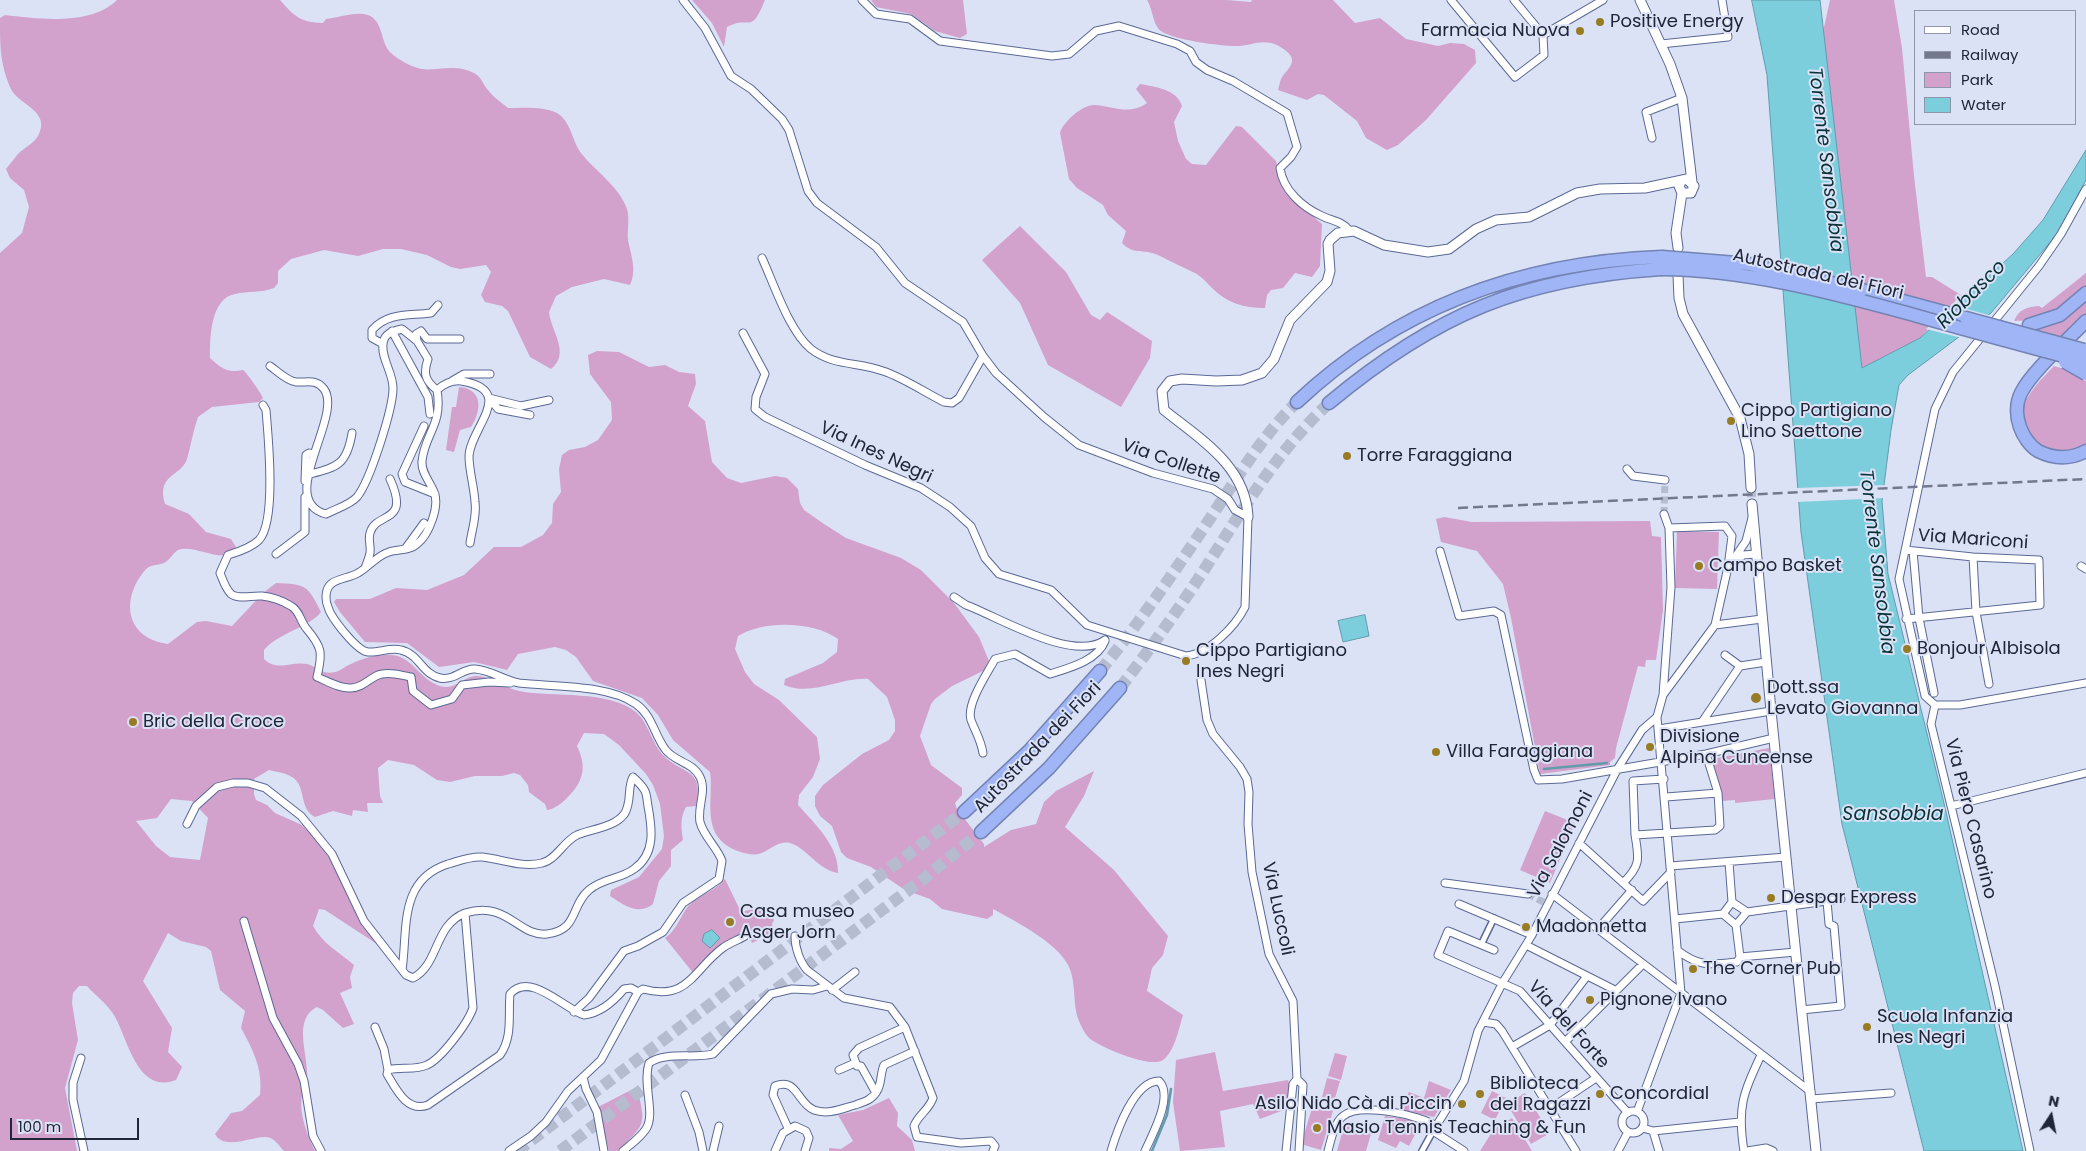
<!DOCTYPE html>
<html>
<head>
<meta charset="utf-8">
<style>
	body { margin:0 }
	#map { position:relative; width:2086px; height:1151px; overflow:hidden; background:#dbe2f6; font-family:Poppins,sans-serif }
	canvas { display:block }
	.legend { position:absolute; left:1914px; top:10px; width:162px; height:115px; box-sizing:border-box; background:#dbe2f6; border:1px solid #9096aa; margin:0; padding:6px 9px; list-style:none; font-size:15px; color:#202538 }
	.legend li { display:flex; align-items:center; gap:10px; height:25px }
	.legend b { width:25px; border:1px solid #9096aa }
	.north { position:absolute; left:2026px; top:1091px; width:50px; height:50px; -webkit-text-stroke:4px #dbe2f6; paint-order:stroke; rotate:11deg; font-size:14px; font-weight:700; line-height:20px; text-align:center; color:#202538 }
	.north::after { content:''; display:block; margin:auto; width:18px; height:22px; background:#202538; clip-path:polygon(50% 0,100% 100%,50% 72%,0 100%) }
	.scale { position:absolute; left:10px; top:1118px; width:129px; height:22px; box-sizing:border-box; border:2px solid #202538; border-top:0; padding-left:6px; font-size:15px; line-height:18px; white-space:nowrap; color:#202538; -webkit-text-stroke:4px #dbe2f6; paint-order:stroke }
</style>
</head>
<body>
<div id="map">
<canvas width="2086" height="1151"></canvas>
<ul class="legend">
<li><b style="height:6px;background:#fff"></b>Road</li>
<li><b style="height:6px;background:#73788c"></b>Railway</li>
<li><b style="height:14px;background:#d2a1cc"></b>Park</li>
<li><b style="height:14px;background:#7dcedd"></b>Water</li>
</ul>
<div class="north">N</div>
<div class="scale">100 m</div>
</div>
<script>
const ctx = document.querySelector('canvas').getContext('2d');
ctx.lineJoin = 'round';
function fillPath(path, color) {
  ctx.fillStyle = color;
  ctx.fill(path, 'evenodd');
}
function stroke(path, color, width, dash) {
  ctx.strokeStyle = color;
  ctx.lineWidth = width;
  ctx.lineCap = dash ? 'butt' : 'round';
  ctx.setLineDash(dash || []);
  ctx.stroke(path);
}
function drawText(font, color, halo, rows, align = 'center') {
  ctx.font = font + ' Poppins,sans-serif';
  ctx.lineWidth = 4;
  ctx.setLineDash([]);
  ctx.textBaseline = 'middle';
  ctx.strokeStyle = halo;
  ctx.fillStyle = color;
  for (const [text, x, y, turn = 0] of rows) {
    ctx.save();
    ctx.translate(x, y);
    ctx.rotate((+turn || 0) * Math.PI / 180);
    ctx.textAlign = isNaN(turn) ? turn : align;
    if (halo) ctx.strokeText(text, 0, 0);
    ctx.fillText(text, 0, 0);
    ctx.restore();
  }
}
fillPath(new Path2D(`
	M117,0H280C295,17 300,22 323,23L326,19C338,18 355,11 368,15C384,21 380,43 391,53C397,59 410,66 418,68C432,73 453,62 474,73C482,77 483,85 488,90C493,97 501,102 508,108C523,108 543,106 557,113C571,121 572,141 581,153C595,171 619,186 627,209C630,219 627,230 628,240C631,256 637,269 630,285L604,279L572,287L556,296L549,312C551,332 571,353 551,369L530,357L508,311L502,306L485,302L481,295L491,272L486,265L460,269L451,267L427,255L401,249H383L358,256L324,250L291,259L278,271V283L274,288C261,293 248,291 235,294C210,299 210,338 210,358C222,369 228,373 243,370C247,373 261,393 263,398L259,402L212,407L198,417C193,431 191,445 187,459C181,477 156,474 165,504L189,514L206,532L231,539L236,547L232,554C214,560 193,544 178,550C174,552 171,558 167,561C162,566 152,563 146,569C120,599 125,638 168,644L197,622L206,621L232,626L263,593L276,583C305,584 308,585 321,612C310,627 278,633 264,650V659C277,672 291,661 307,664C318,667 322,675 335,672C341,671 345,666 351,664C363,658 379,654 392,655C415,657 421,684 445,687C457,688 464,676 477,676C491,676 504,688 519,691C554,698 609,689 637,713C649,724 652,744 663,755C682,775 705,767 696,806L686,807C680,818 681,828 683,840L671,850V866L659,881L653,904C638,916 624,905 610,896L611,890L639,877L662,849L664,836L660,804L653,785L646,774L619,745L604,734L584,733L577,746C587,767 584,781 567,798C562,803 555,809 547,810L545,804L529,792L528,785L520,775L514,773L502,776H475L450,782L437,780L414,765L388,760L378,768L380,796L383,803H367L368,812L353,810L352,816L333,811L315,817C298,808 307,786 292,777C286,773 277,772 269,770L254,779V794L256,800L267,805L275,813L302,825L319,842L335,867L359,921L380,946L325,910L319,909L313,926C322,943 340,953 354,965L350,977L352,988L340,993L354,1024L343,1028L323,1010L317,1007C291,1020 310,1058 307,1080C307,1084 304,1087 303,1091C297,1110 307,1134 315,1151H284C279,1146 274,1137 266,1137C253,1136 224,1151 215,1134L231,1113L242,1111L260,1095C263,1069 253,1050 241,1028L245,1011L220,990L211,951L206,947L181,941L168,933L143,981L172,1028L168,1052L182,1067L176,1080C137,1095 128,1039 114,1015C107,1004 95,995 87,986H79L73,993L72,1003L78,1040L65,1088L77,1151H0V253L22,233L29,207L24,190L10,178L6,169C10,164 14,159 18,154C24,148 34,143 38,136C51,112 22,106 12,91C0,66 0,47 0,18L5,15C38,19 91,26 117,0ZM171,799L192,801L208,818L200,860L170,857L156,846L136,821L157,818Z
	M692,0H765C750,37 750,14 727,27L724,47L712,23Z
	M871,0H963L967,34L960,38L935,31L911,14L876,7Z
	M1147,0H1226L1251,2L1252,0H1333L1355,23L1380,18L1406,39L1438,46L1450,43L1464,44L1475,50L1476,63L1426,120L1398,145L1387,150L1366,138L1357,121L1324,95L1318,94L1307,100L1278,90C1279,86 1280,82 1281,79C1284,72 1293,67 1292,59C1291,52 1277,44 1271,43C1259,40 1248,46 1236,46C1220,46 1174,40 1161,31C1153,26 1153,9 1147,0Z
	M1830,0H1894L1902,48L1914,176L1926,277H1932L1961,295L1920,338L1862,368L1823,32Z
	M1140,84C1155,87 1177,89 1182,106L1174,122L1178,141L1186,159L1192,164L1206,165L1236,126L1242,127L1276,161L1281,182L1290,197L1322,224L1320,266L1312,277L1295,273L1283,288L1271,290L1267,295L1265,308C1244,308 1227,303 1212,288C1207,283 1201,276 1195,273C1183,267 1171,262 1160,256C1146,248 1134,256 1122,243L1126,231L1108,215L1103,205L1077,188L1069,179L1060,133C1063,122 1082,105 1094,105C1114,106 1128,116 1147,103L1136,89Z
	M1020,226L1066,272L1091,315L1100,320L1107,312L1152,341L1150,358L1121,407L1048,365L1020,303L982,260Z
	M2086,273V289C2062,309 2047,321 2014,321C2019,309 2027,307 2039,306L2042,308Z
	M2086,299V315L2063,337L2059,338L2033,331V329L2054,323Z
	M597,351L619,352L649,367L665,365L679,372L695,374L696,384L688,406L705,421L712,462L727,478L741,483L775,476L787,478L798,489L800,503L804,510L824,524L846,538L901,558L921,570L954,603L979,637L989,661L985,670L952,686L935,699L931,704L920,736L931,765L962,788V795L955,803L957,809L984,844V847L1011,830L1036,824L1044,802L1056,791L1094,771L1084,796L1065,827L1114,870L1168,936L1163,955L1152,968L1147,991L1183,1015C1179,1028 1175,1051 1163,1060C1151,1069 1100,1047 1089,1038C1085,1034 1081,1026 1079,1021C1072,1005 1077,982 1068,965C1056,942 1015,921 993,909V915L987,919L942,909L930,899L905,890L871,867L847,858L841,852L832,826L820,816L815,806V796L823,785L862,754L889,740L895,731V720L887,697L868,679C840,677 813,697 784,685L785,679L823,663L837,652L838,639C813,621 764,620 738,636L735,649L745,672L754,684L779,700L817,737L820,759L813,777L799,795L798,805C815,824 839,846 838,873C818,870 807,848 790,843C777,840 769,852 758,854C752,856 741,852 735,850C700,834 714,801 710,772L673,740L658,715L642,698L593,681L576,657L566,650L555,647L518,654L507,670L474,662L439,667L407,643L365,642L340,612L334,602L336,599H370L396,588L427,590L464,575L494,547H521L543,535L552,523L553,504L561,492L559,469L562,455L569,450L585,447L598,440L612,420L611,402L590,374L588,355Z
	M2054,366L2068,370L2086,381V445L2067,454L2043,450C2038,444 2031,438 2027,432C2012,406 2038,383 2054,366Z
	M459,387C483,389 482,410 471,427L460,430L454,452L446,450L452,407H456Z
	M1444,517L1472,522L1650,521L1652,536L1661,537L1663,610L1656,660H1646L1645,667L1638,666L1616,748L1615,758L1610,762V765L1540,774L1511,618L1503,584L1477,551L1441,542L1436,519Z
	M1677,531L1719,532L1717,589L1675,588Z
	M1769,748L1775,799L1735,803V800L1722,801V792L1712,759Z
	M1545,811L1575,823L1550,883L1520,870Z
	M725,879L741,912L761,907L770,910L774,920L772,924L774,932L752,943L747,932C724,942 711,955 694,974L665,938C677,930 680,916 689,905C700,894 714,892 725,879Z
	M1215,1052L1223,1091L1288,1080L1292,1095L1289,1108L1260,1119L1253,1104L1220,1111L1225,1147L1180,1151L1173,1102L1176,1060Z
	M1335,1053L1347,1056L1341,1080L1328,1076Z
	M1327,1078L1340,1081L1333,1105L1321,1101Z
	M1429,1081L1451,1090L1434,1117L1400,1110L1409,1092L1424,1098Z
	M637,1087C646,1126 646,1123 618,1151H609L598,1107Z
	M1492,1091L1506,1098L1495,1120L1481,1113Z
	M1525,1093L1550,1133L1531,1144L1507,1104Z
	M889,1098L898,1113L897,1126L912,1140L915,1151H829V1148L841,1149L853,1141L838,1115L863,1110Z
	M1313,1105L1333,1111L1321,1150L1301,1144Z
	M1385,1116L1422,1121L1409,1146L1400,1141L1396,1148L1378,1140Z
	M1512,1118L1532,1151H1480L1494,1129Z
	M1345,1122L1372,1130L1366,1151H1337Z`), '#d2a1cc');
const water = new Path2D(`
	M1752,0H1820L1862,368L1920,338L2013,254L2043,220L2086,150V180L2057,234L1991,313L1908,375L1899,385L1891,430L1882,501L1888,574L1943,799L2023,1151H1924L1842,824L1801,532L1767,75Z
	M1365,615L1369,636L1343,642L1338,621Z
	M712,930L720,938L710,948L702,941L704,934Z`);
fillPath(water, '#7dcedd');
stroke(water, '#619bac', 1);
fillPath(new Path2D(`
	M1952,305L1992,316L1962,338L1926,329Z
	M1887,485L1885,498L1797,502L1796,488Z`), '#dbe2f6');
stroke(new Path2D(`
	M1544,769L1607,763
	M1152,1151L1167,1115L1171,1089`), '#619bac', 2.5);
stroke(new Path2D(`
	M1664,514L1665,480
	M1528,894L1547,904`), '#b6bcd0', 7, [7, 3.5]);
stroke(new Path2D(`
	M1751,488L1752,504`), '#b6bcd0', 9, [9, 4.5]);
stroke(new Path2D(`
	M1100,671C1141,621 1177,568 1213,514C1239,475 1263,435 1297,402
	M1120,688C1150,649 1179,609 1206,567C1243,509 1278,450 1329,403
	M517,1151L964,812
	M560,1151L922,880L981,832`), '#b6bcd0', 12, [12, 6]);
const pedestrian = new Path2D(`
	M1481,945L1494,918
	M1422,1151L1433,1131`);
const minor = new Path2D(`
	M683,0L705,28L731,76L751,89L782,119L789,130L808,191L817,203L876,247L905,283L963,322L983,356L996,373L1044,417L1079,445L1153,473L1213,489L1228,499L1235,510L1248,517L1245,607C1235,627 1208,654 1186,656L1087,625L1051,590L999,574L985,558L971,526L950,507L921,488L865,465L765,417L755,409L756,397L765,374L743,333
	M862,0L876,14L910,19L940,41L1052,56L1069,54L1096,31L1119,26L1177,44L1190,51L1196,62L1207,70L1233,81L1287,113L1297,147L1291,157L1280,168C1283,190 1302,207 1322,216C1332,221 1342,221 1349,230
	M1451,0L1515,77L1544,55L1543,35L1603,0
	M1514,0L1543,35
	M1661,44L1728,37L1722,0
	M1652,138L1646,112L1682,98
	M762,258C774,284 789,331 811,349C833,366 858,362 883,371C904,378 924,392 944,402L952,403L959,398L983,356
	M392,331L428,397L430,414
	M417,341L416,334L421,331L427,339H460
	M383,344L372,338V330C388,312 409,316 431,313L438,305
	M270,366C277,371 287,381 296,382C306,383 316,378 324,389C344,416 275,501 326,514C335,509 350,505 357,497C370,481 393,409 393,388C393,373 381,358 383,344C384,333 393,331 402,329L417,341L428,359C423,373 425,381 437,390
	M452,381L464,374H490
	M489,398L521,406L549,400
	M489,398L498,409L530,415
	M263,405L266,410C268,435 277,521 259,540C252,547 238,552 228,555L220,573C223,580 225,588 231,594C239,600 252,595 262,596C271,597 283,601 291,606C300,611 300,621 306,628C322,647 323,652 317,677C327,681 340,689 351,688C361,688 368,680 376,676C386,671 401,675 411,677L413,691L431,705L452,699L462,685L489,682L510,683
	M424,426L402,474L405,482L435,494
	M1627,469L1633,476L1665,480
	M310,474C338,467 347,464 352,433
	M305,481L306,455L309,453L313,454
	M1664,514L1669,528
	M470,543C472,529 477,516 475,502C474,486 469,471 469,456C470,428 518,390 461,381C451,380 444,384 437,390C443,425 425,433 422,461C421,473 430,481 434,492C440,506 429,535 417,544C409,551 398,549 389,552C376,556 369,567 358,573C350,578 338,578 331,584C325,589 325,600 328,607C331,618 357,651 368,652C379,653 390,647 401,650C419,654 422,674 440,678C454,681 463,668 475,669C491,670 503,680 519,683C553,687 607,684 636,704C652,715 654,734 665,749C674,762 693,762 700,777C707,791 697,807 700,822C704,837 717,847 722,861L719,879L683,903L663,932L638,946L624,951L589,998L574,1012
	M405,549L424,523
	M1905,550L1973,557L2039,560L2040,605L1906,619
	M1440,551L1459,616L1494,611L1501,615L1534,770L1538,780L1562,779L1706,754L1774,738
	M1913,551L1919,618L1934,693
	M276,554L305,532V497
	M1973,557L1976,612L1989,684
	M1736,561L1743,555L1756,554
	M1729,566L1746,541L1752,518
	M2081,566L2086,569
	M365,568C367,563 369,558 370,553C371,546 368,540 370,533C376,511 411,525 390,479
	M954,597L966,605C999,617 1073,663 1105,640
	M1715,625L1762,619
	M1725,655L1740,666L1766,662
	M1201,680L1207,720L1213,734L1240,767L1247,779L1249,792L1248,824L1252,872L1269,954L1293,1001L1297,1079L1293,1084L1286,1151
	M1935,705L1925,696L1899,579L1935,409L1953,372L2039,266L2061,234L2086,189
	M1935,705L1931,724L1995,986L2030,1151
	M1935,705H1960L2086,683
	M1702,722L1740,666
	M1659,729L1771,711
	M983,753C981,740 975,731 971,720C966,704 987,674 995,659L1015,654L1050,674C1069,668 1097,661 1105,641
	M1666,797L1718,793
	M1951,806L2086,773
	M187,824L196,806L217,787L233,783H248L265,788L301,816L332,854L364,921L406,975L413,978C439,965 434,925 465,913
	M1635,835L1633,781L1664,779
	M1579,843L1643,901L1671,872
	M1729,862L1732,902
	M1670,866L1786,857
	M1445,883L1528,894
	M1623,883C1641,865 1639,859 1635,835L1715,830L1720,826L1718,793L1706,754
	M1552,894L1811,1092
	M1459,904L1532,935
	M1747,912L1841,899
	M1675,919L1723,914L1732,902L1747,912L1736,925L1723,914
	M244,921L273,1018L298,1064L304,1081L313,1136L321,1151
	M1736,925L1740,957
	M1598,929L1632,890
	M795,936C795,948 800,962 807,970L844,998L890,1007L905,1027L933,1098C929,1110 918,1115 914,1126L917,1137L961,1143L991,1141L995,1146L993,1151
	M1526,945L1615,990
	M1494,950L1448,931L1438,955L1520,991L1628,1113
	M1677,950C1699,967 1710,965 1737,962L1740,957L1796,952
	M402,970C408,930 398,880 448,864C459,861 470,856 482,857C502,859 522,868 542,863C556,860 564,841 577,835C592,829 616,827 625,813C632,800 627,788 633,777C637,781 642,785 645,791C647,795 647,801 648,806C652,828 656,854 634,869C621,879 603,878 589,890C570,906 579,930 547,934C518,937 508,900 465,913L473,1008C468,1023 441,1059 427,1065C414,1071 400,1066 388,1070L387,1074C396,1089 407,1113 428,1105L500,1055C513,1037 508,1015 510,994C530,971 563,1008 584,1015C601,1013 614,1001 624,989L631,988L638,992L601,1060L568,1091L546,1122L531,1136L509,1151
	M832,990L855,972
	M638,992L643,989C689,1002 694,968 724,947C730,943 738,940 745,936
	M1801,1010L1841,1006L1834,926L1829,924L1827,901
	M1483,1022L1496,1024L1502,1031L1576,1151
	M375,1027L384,1049L388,1070
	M1566,1041L1643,964
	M1512,1047L1550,1025L1587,976
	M81,1058L73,1083V1100L84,1151
	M839,1070L855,1063
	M583,1077L586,1089L597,1112L604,1151
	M1297,1079L1303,1085L1299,1151
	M876,1093L861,1066H857L853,1055L859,1048L905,1027
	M685,1095L699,1132L703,1151
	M1811,1099L1891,1093
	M1551,1108L1596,1078
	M1622 1122a11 11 0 1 1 22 0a11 11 0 1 1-22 0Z
	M1637,1112L1681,993L1657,717L1663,695L1715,625L1728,567L1732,536L1725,526L1669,528L1671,587L1663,695
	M788,1128L773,1095L775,1086C797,1077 797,1103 814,1110C828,1115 841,1109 855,1105C864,1102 872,1100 877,1091C882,1083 880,1074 884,1065L915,1051
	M1643,1128L1653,1131L1740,1122
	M1653,1131L1659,1151
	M623,1151C631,1144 640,1138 646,1129C656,1114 642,1084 649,1063C666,1051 694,1059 713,1054L771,994L792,989L813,990L827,986
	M713,1151L719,1126
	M775,1151L783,1133L795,1126L806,1131L809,1138L805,1151
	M1111,1151C1117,1131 1134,1081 1159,1081C1174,1096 1152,1135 1145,1151
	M1328,1151C1331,1140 1334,1123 1343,1116C1360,1102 1420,1115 1436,1126
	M1464,1151L1433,1131L1464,1081L1478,1031L1503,982L1532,935L1618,768L1642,730L1657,717
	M1618,1151L1628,1132
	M1744,1151C1737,1107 1743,1094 1761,1055
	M1747,1151L1766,1148L1773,1151`);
const tertiary = new Path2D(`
	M1640,0L1670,64L1682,98L1692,182
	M1678,248L1676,233L1682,193
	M1678,275L1679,298L1683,314L1740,418L1749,454L1751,488
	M1752,504L1771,711L1816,1151
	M1248,517C1246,466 1200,439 1164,410L1162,391L1170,381L1182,379L1216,381L1242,380L1262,373L1274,359L1290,320L1327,282L1330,271L1328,244L1330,240L1338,233L1354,231L1384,245L1428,252L1449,249L1476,229L1496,220L1529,217L1577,193L1600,189L1645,188L1687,179L1694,186L1691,193H1682L1679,186L1681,182`);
const motorway = new Path2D(`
	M1862,290L1966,318
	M2086,321C2068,340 2032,371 2021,393C2016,403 2016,416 2020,427C2023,436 2030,446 2038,451C2054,459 2071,459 2086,451
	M2029,325L2060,315L2086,293
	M1297,402C1399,306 1523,262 1662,257
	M1329,403C1436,314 1522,278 1661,269
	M964,812L1030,750L1100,671
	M981,832L1049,768L1120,688`);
stroke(pedestrian, '#5b6994', 8);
stroke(minor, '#5b6994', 9);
stroke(tertiary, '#5b6994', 11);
stroke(motorway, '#7383b4', 15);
stroke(pedestrian, '#fff', 5);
stroke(minor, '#fff', 7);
stroke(tertiary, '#fff', 9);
stroke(motorway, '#a0b5f6', 12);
stroke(new Path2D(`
	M1458,508L2086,479`), '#73788c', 2.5, [10, 5]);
const motorwayBridge = new Path2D(`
	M1662,257L1749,264L1862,290
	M1661,269C1746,270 1826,291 1907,313C1966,330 2026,346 2086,362
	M1966,318L2084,350
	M2065,362L2086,374`);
stroke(motorwayBridge, '#7383b4', 15, []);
stroke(motorwayBridge, '#a0b5f6', 12);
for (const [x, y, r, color] of [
	[1600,22,5,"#977c24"],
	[1580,31,5,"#977c24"],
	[1731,421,5,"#977c24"],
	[1347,456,5,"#977c24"],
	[1699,566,5,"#977c24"],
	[1907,649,5,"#977c24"],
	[1186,661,5,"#977c24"],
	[1756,698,6,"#977c24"],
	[133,722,5,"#977c24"],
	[1650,747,5,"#977c24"],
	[1436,752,5,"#977c24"],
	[1771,898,5,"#977c24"],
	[730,922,5,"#977c24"],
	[1526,927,5,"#977c24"],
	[1693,969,5,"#977c24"],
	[1590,1000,5,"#977c24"],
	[1867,1027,5,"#977c24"],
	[1480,1094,5,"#977c24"],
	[1600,1094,5,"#977c24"],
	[1462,1104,5,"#977c24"],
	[1317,1128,5,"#977c24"]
]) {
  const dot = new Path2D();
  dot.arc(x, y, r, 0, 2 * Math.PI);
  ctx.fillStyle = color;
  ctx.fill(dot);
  stroke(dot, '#dbe2f6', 2);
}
drawText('18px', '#202538', '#dbe2f6', [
	["Positive Energy",1610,22],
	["Farmacia Nuova",1570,31,"right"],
	["Cippo Partigiano",1741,411],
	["Lino Saettone",1741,432],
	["Torre Faraggiana",1357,456],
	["Campo Basket",1709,566],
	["Bonjour Albisola",1917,649],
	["Cippo Partigiano",1196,651],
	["Ines Negri",1196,672],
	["Dott.ssa",1767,688],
	["Levato Giovanna",1767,709],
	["Bric della Croce",143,722],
	["Divisione",1660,737],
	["Alpina Cuneense",1660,758],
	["Villa Faraggiana",1446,752],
	["Despar Express",1781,898],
	["Casa museo",740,912],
	["Asger Jorn",740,933],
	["Madonnetta",1536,927],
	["The Corner Pub",1703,969],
	["Pignone Ivano",1600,1000],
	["Scuola Infanzia",1877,1017],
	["Ines Negri",1877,1038],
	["Biblioteca",1490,1084],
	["dei Ragazzi",1490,1105],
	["Concordial",1610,1094],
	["Asilo Nido Cà di Piccin",1452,1104,"right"],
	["Masio Tennis Teaching & Fun",1327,1128]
], 'left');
drawText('18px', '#202538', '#dbe2f6', [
	["Autostrada dei Fiori",1818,275,13],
	["Via Ines Negri",876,453,25],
	["Via Collette",1171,462,19],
	["Via Mariconi",1973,540,4],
	["Autostrada dei Fiori",1038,748,-46],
	["Via Piero Casarino",1970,819,76],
	["Via Salomoni",1561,845,-62],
	["Via Luccoli",1277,909,78],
	["Via del Forte",1568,1025,48]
]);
drawText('italic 19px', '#093238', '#dbe2f6', [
	["Torrente Sansobbia",1825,160,83],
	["Riobasco",1972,295,-45],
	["Torrente Sansobbia",1876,562,83],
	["Sansobbia",1893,815]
]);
</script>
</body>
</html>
